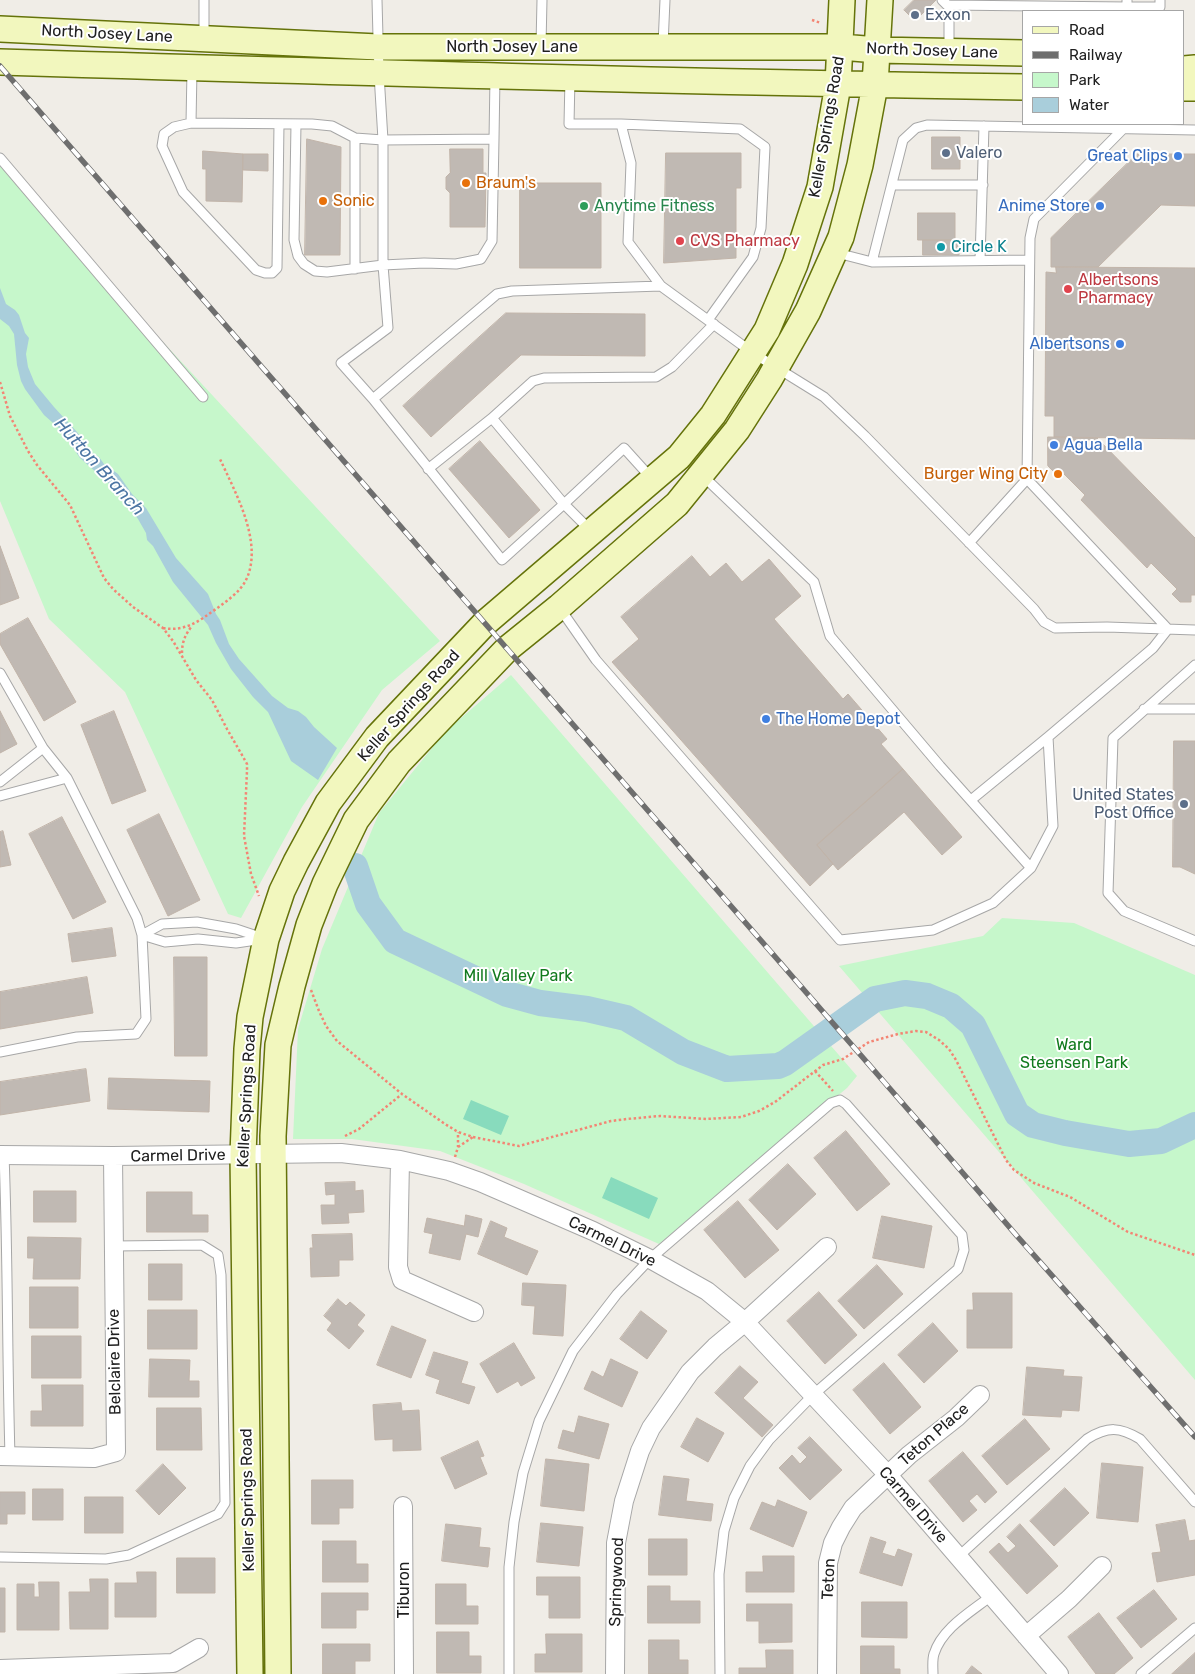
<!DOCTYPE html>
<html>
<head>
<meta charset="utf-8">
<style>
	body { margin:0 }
	#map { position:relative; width:1195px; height:1674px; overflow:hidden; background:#f0ede7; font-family:Rubik,sans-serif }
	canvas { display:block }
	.legend { position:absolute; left:1022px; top:10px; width:162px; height:115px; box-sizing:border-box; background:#fff; border:1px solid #a6a6a6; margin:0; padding:6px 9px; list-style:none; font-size:15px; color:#202020 }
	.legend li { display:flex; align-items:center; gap:10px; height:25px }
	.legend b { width:25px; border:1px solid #a6a6a6 }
</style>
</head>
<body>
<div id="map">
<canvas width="1195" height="1674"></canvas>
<ul class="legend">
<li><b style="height:6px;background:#f2f7be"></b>Road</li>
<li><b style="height:6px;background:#6e6e6e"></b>Railway</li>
<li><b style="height:14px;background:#c6f7cb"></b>Park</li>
<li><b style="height:14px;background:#a9cedb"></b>Water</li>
</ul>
</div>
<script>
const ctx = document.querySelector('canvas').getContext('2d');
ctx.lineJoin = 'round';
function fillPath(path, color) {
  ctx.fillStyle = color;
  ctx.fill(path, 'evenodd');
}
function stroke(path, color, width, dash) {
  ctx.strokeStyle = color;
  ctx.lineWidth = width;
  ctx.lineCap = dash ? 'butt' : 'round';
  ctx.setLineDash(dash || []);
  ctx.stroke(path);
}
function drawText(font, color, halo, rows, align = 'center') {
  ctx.font = font + ' Rubik,sans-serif';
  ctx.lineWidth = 4;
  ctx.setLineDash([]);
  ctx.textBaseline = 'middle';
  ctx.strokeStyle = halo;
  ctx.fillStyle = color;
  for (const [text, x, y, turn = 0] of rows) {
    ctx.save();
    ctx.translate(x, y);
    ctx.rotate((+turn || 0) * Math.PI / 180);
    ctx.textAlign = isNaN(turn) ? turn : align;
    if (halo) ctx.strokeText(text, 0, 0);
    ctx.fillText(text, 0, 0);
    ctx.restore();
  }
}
fillPath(new Path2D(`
	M0,166L440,641L382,690L302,807L241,918L228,914L125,692L49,619L0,501Z
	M511,675L857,1076L847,1088L659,1244L524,1184L440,1151L352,1139H293L298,1029L322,949L379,813L446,731Z
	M1002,918L1074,923L1195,975V1380L839,966L983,936Z`), '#c6f7cb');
fillPath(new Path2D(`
	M471,1100L509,1116L501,1135L463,1119Z
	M611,1177L658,1198L649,1219L602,1198Z`), '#88dbbd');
fillPath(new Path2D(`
	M0,288L6,304L15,310L19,315L25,333L29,338L26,354L28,367L35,384L54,407L77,432L91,452L99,457L104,464L118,474L132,494L146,508L176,558L208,594L216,614L220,620L229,644L239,659L272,696L288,708L298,711L306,717L314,727L337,748L318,780L291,761L268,712L253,697L231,669L216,643L208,625L173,582L153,546L147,540L146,533L138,519L114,488L80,458L60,429L44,415L25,389L21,381L17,365L14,334L9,326L0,319Z`), '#a9cedb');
stroke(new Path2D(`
	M355,866L368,904L395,941L507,994L540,1003L587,1009L626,1018L683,1052L727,1069L778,1066L785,1063L875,999L905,993L927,996L951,1006L973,1025L1017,1114L1033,1125L1065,1133L1129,1144L1161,1141L1195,1125`), '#a9cedb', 26);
const building = new Path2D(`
	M914,0H936L915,21L904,10Z
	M932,137H960V169H932Z
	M307,139L341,147L340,255H305Z
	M450,149H483V173H486L485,227H450V193L446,189V177L450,173Z
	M203,151L243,154L242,202L206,201V169H203Z
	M666,153H741V188H736V258L664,263Z
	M243,154H268V171L243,170Z
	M1137,154H1150V158H1165V154H1195V206L1161,205L1098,267H1051V238Z
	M520,183H601V268H520Z
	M918,213H955V240H918Z
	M923,240H960L959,255H923Z
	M1056,267L1195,268V439L1054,437V416H1045L1046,272L1056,273Z
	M506,313L645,314V356L521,355L431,437L403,406Z
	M1048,437L1097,438L1195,538V595H1191V602H1180L1172,594L1177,589L1151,563L1147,568L1081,500L1085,495L1059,469L1055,473L1048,466Z
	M480,441L540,510L509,538L449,469Z
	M0,546L19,598L0,605Z
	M692,556L710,577L726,563L742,582L769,559L801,596L774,619L843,699L848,694L887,739L881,744L903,769L817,845L833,864L810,886L612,662L639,639L621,617Z
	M28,618L76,702L44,721L0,644V634Z
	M0,711L17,744L0,753Z
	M114,711L146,791L112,804L81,725Z
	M1174,741H1195V874L1180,867H1173Z
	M903,769L962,837L942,855L904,812L838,870L817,845Z
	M159,814L200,900L168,916L127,830Z
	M62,817L106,902L73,919L29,834Z
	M3,831L11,865L0,867V832Z
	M112,928L116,956L72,962L68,934Z
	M174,957H207V1056H175Z
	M87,977L93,1013L0,1029V992Z
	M86,1069L90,1101L0,1115V1082Z
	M109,1078L210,1081L209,1112L108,1109Z
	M846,1131L890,1184L857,1211L814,1158Z
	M788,1164L816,1194L777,1230L749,1200Z
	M355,1182V1191L363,1190L364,1212L348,1213L349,1223L322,1224L321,1205H335V1194L326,1195L325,1183Z
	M34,1191H76V1222H34Z
	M147,1192H192V1215H208V1232H147Z
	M738,1201L779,1250L745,1278L704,1230Z
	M466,1215L482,1219L478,1237L466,1234L460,1260L429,1253L433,1234L424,1232L427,1218L464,1226Z
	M882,1216L932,1226L924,1268L873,1258Z
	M491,1221L507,1228L504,1237L538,1251L527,1275L478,1254Z
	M352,1234L353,1260H339V1276L311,1277L310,1248H313L312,1235Z
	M28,1237L81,1238L80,1279H33L34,1258H28Z
	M149,1264H182V1300H149Z
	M877,1265L903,1294L864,1329L838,1301Z
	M523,1283L566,1285L563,1336L533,1334L535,1306L522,1305Z
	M30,1287H78V1328H30Z
	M819,1292L857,1335L825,1364L787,1321Z
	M973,1293H1012V1348H967V1310H973Z
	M338,1299L346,1306L350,1302L365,1315L357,1325L364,1331L349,1349L327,1330L332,1323L324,1316Z
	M148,1310H197V1349H148Z
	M641,1311L667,1331L647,1359L620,1339Z
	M933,1323L958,1351L924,1383L898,1355Z
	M392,1326L426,1340L411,1378L377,1365Z
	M32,1336H81V1378H32Z
	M514,1343L535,1378L521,1386L518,1381L497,1393L480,1364Z
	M434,1352L468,1362L461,1383L475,1387L469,1404L436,1393L440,1380L426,1375Z
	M150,1359L190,1360L189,1381H199V1397H149Z
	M611,1359L638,1372L622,1407L584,1389L592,1371L603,1377Z
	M884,1363L921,1407L890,1434L853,1390Z
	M740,1366L758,1382L743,1398L773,1425L762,1437L715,1393Z
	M1027,1367L1064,1370L1063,1376L1082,1377L1079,1411L1062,1410L1061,1417L1023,1415Z
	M42,1385H83V1426H31V1411H42Z
	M401,1403L402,1411L419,1410L421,1450L393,1451V1439L375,1440L373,1405Z
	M157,1408H201L202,1450H157Z
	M579,1416L609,1424L599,1459L558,1448L563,1430L574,1433Z
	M697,1418L724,1433L708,1462L681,1447Z
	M1025,1419L1050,1449L1007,1485L982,1456Z
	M810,1437L842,1470L810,1500L779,1468L792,1455L800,1464L807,1457L798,1448Z
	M478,1441L484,1456L480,1457L487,1474L455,1489L441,1458Z
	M963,1452L997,1492L985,1503L977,1494L969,1501L977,1510L963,1522L929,1481Z
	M546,1459L589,1464L584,1511L541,1506Z
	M1102,1463L1143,1467L1138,1522L1097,1518Z
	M163,1464L186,1488L159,1515L136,1491Z
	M664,1476L689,1479L686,1501L713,1504L711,1521L659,1515Z
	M312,1480H353V1508H339V1524H312Z
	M1065,1488L1089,1513L1054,1546L1030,1521Z
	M33,1489H63V1520H33Z
	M0,1492H25V1514H7V1524H0Z
	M85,1497H123V1533H85Z
	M778,1500L807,1512L793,1547L750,1529L762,1502L775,1507Z
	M1185,1520L1189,1541L1195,1540V1575L1157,1582L1152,1553L1161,1552L1156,1525Z
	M541,1523L583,1527L579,1566L537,1562Z
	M446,1524L481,1528L479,1547L490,1548L488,1567L442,1561Z
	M1020,1524L1058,1566L1027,1594L989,1552L999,1543L1008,1553L1016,1546L1007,1537Z
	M871,1537L886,1542L882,1553L895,1557L898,1549L912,1554L902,1586L860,1573Z
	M649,1539H687V1575H649Z
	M323,1541H356V1564H368V1582H323Z
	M763,1556H794V1592H746V1572H763Z
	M177,1558H215V1593H177Z
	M137,1572H156V1617H115V1583H137Z
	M537,1577H580V1618H549V1595H537Z
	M90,1579H108V1629H70L69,1592H90Z
	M39,1582H59V1630H17V1584H34V1597H39Z
	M436,1584H466V1606H478V1624H436Z
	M648,1586H670V1601H700V1623H648Z
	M0,1588H5V1632H0Z
	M1154,1590L1177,1619L1141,1648L1117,1618Z
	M322,1593H368V1610H356V1628H322Z
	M862,1602H907V1638L862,1637Z
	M747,1604H792V1642L759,1643V1621H747Z
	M1099,1613L1133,1658L1114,1674H1096L1068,1637Z
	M437,1632H469V1656H481V1673H437Z
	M546,1634H582V1672H535V1654H546Z
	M649,1640H679V1660H688V1674H649Z
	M323,1644H370V1661H355V1674H323Z
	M861,1646H894V1669H900V1674H861Z
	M766,1650H793V1674H739V1668H766Z
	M1195,1653V1674H1172Z
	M972,1666L982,1674H966Z`);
fillPath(building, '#c0b9b3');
stroke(building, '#c1b4a9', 1);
const lane = new Path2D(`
	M942,0L947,5L1127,7V11
	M1127,0V7H1160V0
	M949,5V50
	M204,38V0
	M541,45L542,0
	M663,45L665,0
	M192,70L191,123L312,124L332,126L355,138L383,140L494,139L495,77
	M570,78L569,124H621L631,163L628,242L661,286L753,353L824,397L865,436L1034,609L1044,622L1055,628L1107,627L1195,630
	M191,123L174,127L164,134L162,146L183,192L256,270L265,273H272L277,268L279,124
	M296,124L294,240L298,256L304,264L315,271L327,272L383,265L424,263L456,264L481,259L492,241L494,139
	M621,124L740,129L765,147L761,228L753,257L708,320
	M355,138V269
	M0,158L203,397
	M892,185H983
	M837,253L872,262L1029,260
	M980,260L984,126
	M872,262L903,140L916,128L927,125L1195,130
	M373,399L341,363L388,328L383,265V140L379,74L377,0
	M492,418L564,504L624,448L652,479
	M428,469L492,418L533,381L544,378L656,377L672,367L714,324
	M703,476L814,582L830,636L940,766L1031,868
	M1027,479L1030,238L1034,219L1125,127V125
	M590,530L564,504L502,560L373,399L497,294L512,291L661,286
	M969,543L1027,479L1168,629L1153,648L1048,737L971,800
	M559,607L596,660L840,940L933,930L993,903L1031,868L1053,826L1048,737
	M1195,665L1113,738L1108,893L1124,911L1195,941
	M0,673L43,748L67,778L137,918L142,935L146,1019L136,1034L77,1037L0,1052
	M1144,709H1195
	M0,782L43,748
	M0,796L67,778
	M142,935L162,924L197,922L236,929L266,939
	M142,935L165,942L198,939L236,943L263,939
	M4,1155C8,1256 7,1356 10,1456
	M0,1557L106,1559L129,1555L218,1514L225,1503L221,1275L218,1255L202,1245L114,1246
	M958,1557L1087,1439C1108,1426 1120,1427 1140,1439L1195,1502
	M509,1674V1567L514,1522L523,1473L539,1421L573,1351L617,1294L650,1259L831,1103L840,1100L846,1104L962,1235L964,1250L958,1269L813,1395L769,1440L750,1466L734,1498L724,1531L719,1574L720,1674
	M933,1674C933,1668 932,1660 934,1654C942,1628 971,1612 991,1596
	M1141,1674L1195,1628`);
const street = new Path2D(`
	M0,1155L113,1156L341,1153L400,1160L449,1171L480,1182L593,1231L650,1259L707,1291L745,1322L888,1475L1059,1674
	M400,1160L398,1267L402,1280L474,1312
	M0,1456L94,1458L116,1452L113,1156
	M403,1506L404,1674
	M1026,1636L1069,1599L1102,1566
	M0,1669L173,1663L199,1648
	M615,1674L616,1543L624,1501L640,1451L651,1428L690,1372L715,1347L745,1322L827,1247
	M827,1674L828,1563L833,1543L841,1527L853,1508L909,1455L956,1418L980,1395`);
const secondary = new Path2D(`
	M0,29L378,47H841L877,50L1024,53
	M0,62C341,72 682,82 1024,87
	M1184,69L1195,68
	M1184,88H1195
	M250,1674L243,1155L247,1049L250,1017L266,939L282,891L296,862L328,803L377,737L485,623L679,457L713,415L767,330L795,264L820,187L838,85L842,0
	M278,1674L273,1136L278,1045L292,986L309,925L325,884L356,820L399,762L507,649L559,607L677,504L737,430L769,380L808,311L841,237L860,165L875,85L880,0`);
stroke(lane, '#a7a7a7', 11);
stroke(street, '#a7a7a7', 20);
stroke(secondary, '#65730a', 28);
stroke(new Path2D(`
	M812,20L821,23
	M0,382L10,416L28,451L37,465L70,505L104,578L113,589L133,607L163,628L173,641L196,680L212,700L227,729L242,755L247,764V771L244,836L251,874L259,896
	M163,628C185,632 199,621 216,609C227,601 240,592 246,580C264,543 235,492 220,459
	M182,653C182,642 185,635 192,626
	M311,990L319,1011L326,1026L337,1041L402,1094L445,1124L458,1132L473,1137L519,1146L611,1121L627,1119L660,1116L706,1119L741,1117L759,1111L775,1102L823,1065L843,1059L869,1042L898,1034L916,1031L926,1032L939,1040L949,1049L956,1060L1006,1160L1014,1170L1034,1183L1070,1197L1128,1232L1195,1255
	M815,1071L833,1091
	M345,1136L359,1129L402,1094
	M458,1147L473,1137
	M455,1157L458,1147V1132`), '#f38574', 2.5, [2.5, 2.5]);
stroke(lane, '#fff', 9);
stroke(street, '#fff', 18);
stroke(secondary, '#f2f7be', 25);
const rail = new Path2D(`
	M0,66L925,1129L1017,1236L1195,1437`);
stroke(rail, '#6e6e6e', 5.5);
stroke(rail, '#fff', 4, [11]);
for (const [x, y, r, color] of [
	[915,15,5,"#5c6f8a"],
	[946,153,5,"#5c6f8a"],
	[1178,156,5,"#3f7fe0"],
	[466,183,5,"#e8710a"],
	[323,201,5,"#e8710a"],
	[584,206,5,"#2e9e5b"],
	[1100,206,5,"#3f7fe0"],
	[680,241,5,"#e0444e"],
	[941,247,5,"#0f9aa8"],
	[1068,289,5,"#e0444e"],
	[1120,344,5,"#3f7fe0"],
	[1054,445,5,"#3f7fe0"],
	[1058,474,5,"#e8710a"],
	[766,719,5,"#3f7fe0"],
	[1184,804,5,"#5c6f8a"]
]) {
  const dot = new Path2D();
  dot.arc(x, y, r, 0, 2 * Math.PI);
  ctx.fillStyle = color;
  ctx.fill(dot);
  stroke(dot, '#fff', 2);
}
drawText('16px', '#4e5e75', '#fff', [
	["Exxon",925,15],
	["Valero",956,153],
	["United States",1174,795,"right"],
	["Post Office",1174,813,"right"]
], 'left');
drawText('16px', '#202020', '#fff', [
	["North Josey Lane",107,34,3],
	["North Josey Lane",512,47],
	["North Josey Lane",932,51,2],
	["Keller Springs Road",827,127,-80],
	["Keller Springs Road",409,706,-48],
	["Keller Springs Road",247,1096,-87],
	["Carmel Drive",178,1156,-1],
	["Carmel Drive",612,1242,26],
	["Belclaire Drive",115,1362,-91],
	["Teton Place",934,1435,-41],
	["Keller Springs Road",248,1500,-91],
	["Carmel Drive",913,1505,49],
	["Teton",829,1579,-87],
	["Springwood",617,1582,-88],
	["Tiburon",404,1590,-90]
]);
drawText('16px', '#366cbe', '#fff', [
	["Great Clips",1168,156],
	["Anime Store",1090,206],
	["Albertsons",1110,344],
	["Agua Bella",1064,445,"left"],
	["The Home Depot",776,719,"left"]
], 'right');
drawText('16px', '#c56008', '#fff', [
	["Braum's",476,183],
	["Sonic",333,201],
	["Burger Wing City",1048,474,"right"]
], 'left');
drawText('16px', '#27864d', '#fff', [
	["Anytime Fitness",594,206]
], 'left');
drawText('16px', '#be3a42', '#fff', [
	["CVS Pharmacy",690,241],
	["Albertsons",1078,280],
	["Pharmacy",1078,298]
], 'left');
drawText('16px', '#0d838f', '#fff', [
	["Circle K",951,247]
], 'left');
drawText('16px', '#117a1d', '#fff', [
	["Mill Valley Park",518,976],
	["Ward",1074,1045],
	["Steensen Park",1074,1063]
]);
drawText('italic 18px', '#4d76a4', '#fff', [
	["Hutton Branch",99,467,48]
]);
</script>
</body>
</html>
